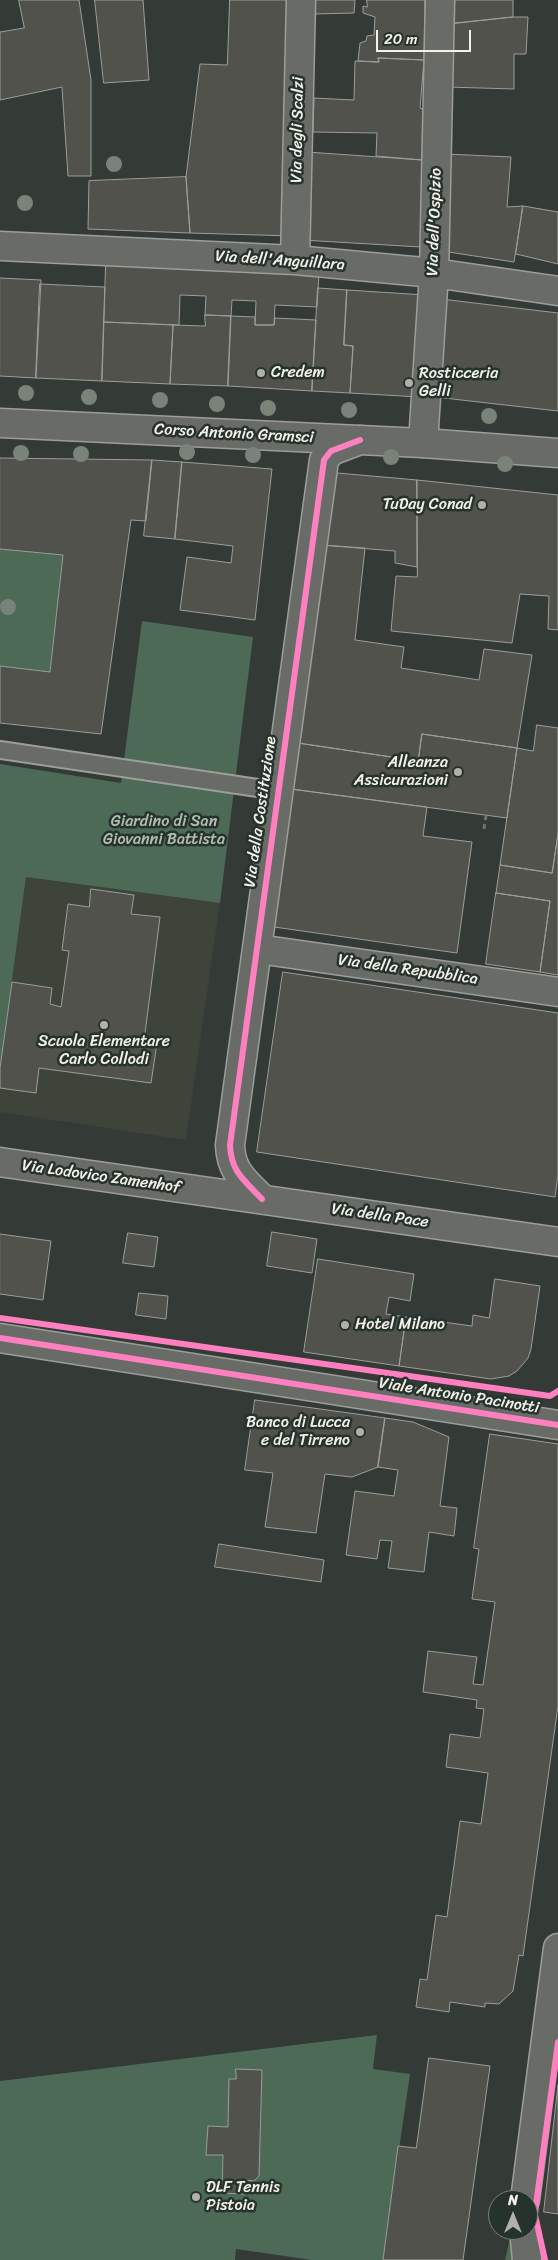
<!DOCTYPE html>
<html>
<head>
<meta charset="utf-8">
<style>
	body { margin:0 }
	#map { position:relative; width:558px; height:2260px; overflow:hidden; background:#343a35; font-family:Sriracha,sans-serif }
	canvas { display:block }
	.north { position:absolute; left:488px; top:2190px; width:50px; height:50px; box-sizing:border-box; background:#26332d; border:1px solid #787f78; border-radius:50%; rotate:0deg; font-size:14px; font-weight:700; line-height:20px; text-align:center; color:#f4f1e8 }
	.north::after { content:''; display:block; margin:auto; width:18px; height:22px; background:#b1b1a9; clip-path:polygon(50% 0,100% 100%,50% 72%,0 100%) }
	.scale { position:absolute; left:376px; top:30px; width:95px; height:22px; box-sizing:border-box; border:2px solid #f4f1e8; border-top:0; padding-left:6px; font-size:15px; line-height:18px; white-space:nowrap; color:#f4f1e8; -webkit-text-stroke:4px #26332d; paint-order:stroke }
</style>
</head>
<body>
<div id="map">
<canvas width="558" height="2260"></canvas>
<div class="north">N</div>
<div class="scale">20 m</div>
</div>
<script>
const ctx = document.querySelector('canvas').getContext('2d');
ctx.lineJoin = 'round';
function fillPath(path, color) {
  ctx.fillStyle = color;
  ctx.fill(path, 'evenodd');
}
function stroke(path, color, width, dash) {
  ctx.strokeStyle = color;
  ctx.lineWidth = width;
  ctx.lineCap = dash ? 'butt' : 'round';
  ctx.setLineDash(dash || []);
  ctx.stroke(path);
}
function drawText(font, color, halo, rows, align = 'center') {
  ctx.font = font + ' Sriracha,sans-serif';
  ctx.lineWidth = 5;
  ctx.setLineDash([]);
  ctx.textBaseline = 'middle';
  ctx.strokeStyle = halo;
  ctx.fillStyle = color;
  for (const [text, x, y, turn = 0] of rows) {
    ctx.save();
    ctx.translate(x, y);
    ctx.rotate((+turn || 0) * Math.PI / 180);
    ctx.textAlign = isNaN(turn) ? turn : align;
    if (halo) ctx.strokeText(text, 0, 0);
    ctx.fillText(text, 0, 0);
    ctx.restore();
  }
}
fillPath(new Path2D(`
	M26,877L220,903L186,1140L0,1112V1068Z`), '#3e4439');
fillPath(new Path2D(`
	M0,549L63,555L50,672L0,666Z
	M142,621L253,637L220,903L26,877L0,1068V764L121,783Z
	M377,2035L373,2069L410,2074L383,2260H312L236,2249L235,2260H0V2081Z
	M512,2230L520,2260H505Z`), '#4d6a56');
const building = new Path2D(`
	M19,0H79L91,80V176H68L62,87L0,100V32L24,28Z
	M95,0H143L149,80L104,83Z
	M230,0H294L292,236L190,233L186,177L200,64L227,65Z
	M314,0H355L354,13L314,14Z
	M367,0H425L424,60L378,58L379,62L358,61L360,43L366,41L367,36L374,35L375,17L363,13V6L367,7Z
	M449,0H513V17L449,24Z
	M513,17H528L526,54H514V89L447,87L449,24Z
	M378,58L424,60L420,108L423,109L422,160L376,156L377,133L313,132L314,98L354,100L355,61L379,62Z
	M307,152L422,160L421,247L302,240Z
	M446,154L511,157L507,207L523,206L514,262L442,251Z
	M186,177L190,233L88,229L89,181Z
	M523,206L558,212V264L516,254Z
	M106,265L319,274L317,307L275,305L274,325H255L256,301L232,300L231,316L205,315L206,296L180,295L179,325L104,322Z
	M0,278L41,280L36,378L0,376Z
	M40,284L105,287L102,381L36,378Z
	M318,288L347,290L344,345L353,346L350,393L312,391Z
	M347,290L425,295L419,397L350,393L353,346L344,345Z
	M441,299L558,313V411L435,397Z
	M205,315L231,316L228,386L170,384L173,325L205,326Z
	M231,316L255,317V325H274L275,318L316,320L312,391L228,386Z
	M104,322L173,325L170,384L102,381Z
	M0,458L152,460L146,521L131,520L101,734L0,723V666L50,672L63,555L0,549Z
	M152,460L182,462L175,539L144,536Z
	M182,462L272,469L255,620L180,610L187,557L231,563L233,546L175,539Z
	M326,472L417,480V567L395,563V551L321,545Z
	M417,480L558,495V630L548,629L549,596L520,594L512,643L391,631L396,576L417,577Z
	M321,545L365,548L355,640L404,647L401,668L479,680L484,649L532,655L517,748L422,734L418,761L298,743Z
	M537,725L558,728V834L552,873L500,865L517,748L533,751Z
	M422,734L517,748L507,818L291,789L298,743L418,761Z
	M291,789L427,807L423,836L472,842L457,953L274,927Z
	M558,834V975L540,972L550,901L496,893L500,865L552,873Z
	M91,889L134,895L131,914L160,917L144,1041L157,1043L151,1083L39,1068L36,1093L0,1088V1068L12,982L52,988L50,1004L61,1007L69,951L62,950L68,904L89,907Z
	M496,893L550,901L540,972L486,964Z
	M283,972L558,1013V1175L555,1197L257,1152Z
	M272,1232L317,1239L312,1273L267,1266Z
	M128,1233L158,1237L154,1267L123,1263Z
	M0,1234L51,1241L43,1300L0,1294Z
	M318,1259L414,1274L410,1301L389,1297L386,1314L406,1317L399,1366L304,1352Z
	M495,1279L540,1286L531,1349L528,1358L517,1371L509,1376L491,1379L399,1366L406,1317L472,1326L473,1315L489,1318Z
	M139,1293L168,1296L166,1319L136,1315Z
	M255,1400L385,1418L378,1467L352,1477L325,1474L316,1533L265,1527L273,1473L245,1470Z
	M385,1418L413,1422L449,1437L440,1506L457,1508L454,1536L429,1532L424,1572L388,1568L392,1541L380,1540L377,1559L346,1555L355,1491L394,1496L398,1470L378,1467Z
	M490,1434L558,1444V1706L523,1956L519,1955L513,1991L499,2004L485,2003V2007L450,2002L449,2012L416,2007L420,1979L427,1980L436,1915L447,1917L460,1821L481,1824L488,1773L446,1767L450,1734L480,1738L484,1709L476,1708L477,1700L423,1692L428,1651L477,1657L473,1684L483,1685L495,1602L472,1599L479,1549L474,1548Z
	M219,1544L324,1560L321,1582L215,1567Z
	M429,2058L490,2066L463,2260H383L398,2146L416,2148Z
	M236,2069L262,2070L259,2176L254,2181L246,2180L245,2194L222,2193L223,2155H206L208,2126L228,2127L229,2079H236Z
	M558,2085V2214L544,2212Z`);
fillPath(building, '#51524c');
stroke(building, '#9b9e9a', 1);
const service = new Path2D(`
	M0,750L278,791`);
const minor = new Path2D(`
	M0,246L295,260L434,273L558,291
	M295,260L301,0
	M423,443L434,273L440,0
	M258,949L558,992
	M262,1199C244,1180 231,1172 230,1145L324,460L331,451L360,440`);
const tertiary = new Path2D(`
	M0,423L423,443L558,453
	M0,1162L558,1242
	M0,1338L558,1425`);
const secondary = new Path2D(`
	M525,2200L558,1948
	M524,2230L527,2260`);
stroke(service, '#9b9e9a', 20);
stroke(minor, '#9b9e9a', 31);
stroke(tertiary, '#9b9e9a', 31);
stroke(secondary, '#9b9e9a', 31);
stroke(new Path2D(`
	M484,829L486,816`), '#707370', 3, [5, 4]);
stroke(service, '#686b66', 16);
stroke(minor, '#686b66', 28);
stroke(tertiary, '#686b66', 28);
stroke(secondary, '#686b66', 28);
stroke(new Path2D(`
	M262,1199C244,1180 231,1172 230,1145L324,460L331,451L360,440
	M0,1318L550,1396L558,1391
	M0,1338L558,1425
	M545,2260L535,2215L536,2205L558,2042`), '#ff80c0', 6);
ctx.fillStyle = '#7a8379';
for (const [x, y] of [
	[114,164],
	[25,203],
	[26,393],
	[89,397],
	[160,400],
	[217,404],
	[268,408],
	[349,410],
	[489,416],
	[187,452],
	[21,453],
	[81,454],
	[253,455],
	[391,457],
	[505,464],
	[8,607]
]) {
  ctx.beginPath();
  ctx.arc(x, y, 8, 0, 2 * Math.PI);
  ctx.fill();
}
for (const [x, y, r, color] of [
	[261,373,5,"#b1b1a9"],
	[409,383,5,"#b1b1a9"],
	[482,505,5,"#b1b1a9"],
	[458,772,5,"#b1b1a9"],
	[104,1025,5,"#b1b1a9"],
	[345,1325,5,"#b1b1a9"],
	[360,1432,5,"#b1b1a9"],
	[196,2197,5,"#b1b1a9"]
]) {
  const dot = new Path2D();
  dot.arc(x, y, r, 0, 2 * Math.PI);
  ctx.fillStyle = color;
  ctx.fill(dot);
  stroke(dot, '#26332d', 2);
}
drawText('16px', '#f4f1e8', '#26332d', [
	["Via degli Scalzi",298,130,-89],
	["Via dell'Ospizio",435,222,-88],
	["Via dell'Anguillara",280,261,4],
	["Corso Antonio Gramsci",234,434,3],
	["Via della Costituzione",261,812,-82],
	["Via della Repubblica",408,970,8],
	["Via Lodovico Zamenhof",101,1177,8],
	["Via della Pace",380,1216,8],
	["Viale Antonio Pacinotti",459,1396,9]
]);
drawText('16px', '#f4f1e8', '#26332d', [
	["Credem",271,373],
	["Rosticceria",419,374],
	["Gelli",419,392],
	["TuDay Conad",472,505,"right"],
	["Alleanza",448,763,"right"],
	["Assicurazioni",448,781,"right"],
	["Scuola Elementare",104,1042,"center"],
	["Carlo Collodi",104,1060,"center"],
	["Hotel Milano",355,1325],
	["Banco di Lucca",350,1423,"right"],
	["e del Tirreno",350,1441,"right"],
	["DLF Tennis",206,2188],
	["Pistoia",206,2206]
], 'left');
drawText('16px', '#b3beb0', '#26332d', [
	["Giardino di San",164,822],
	["Giovanni Battista",164,840]
]);
</script>
</body>
</html>
